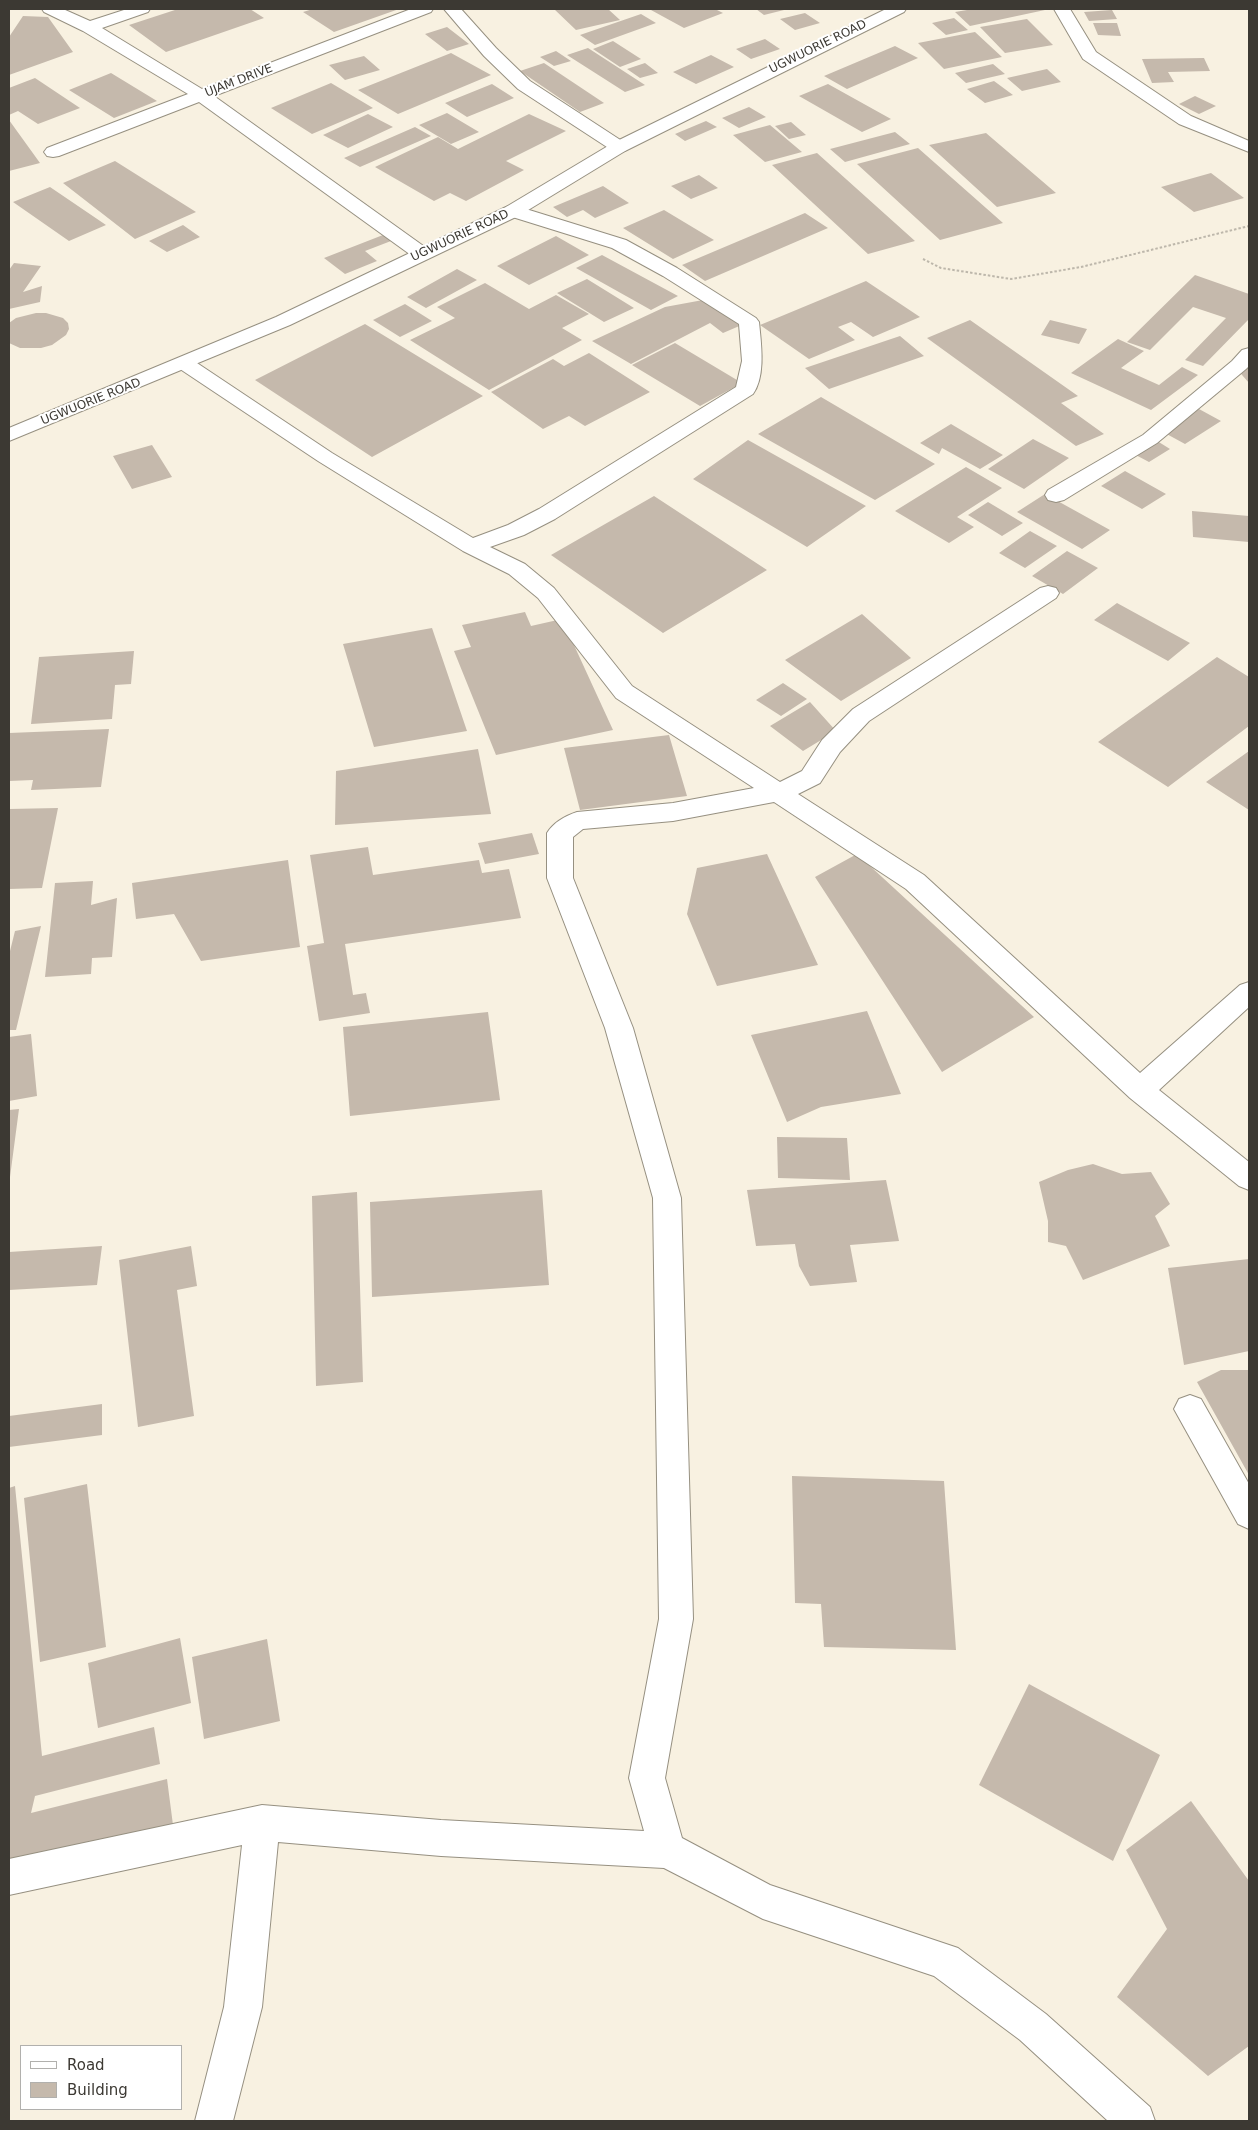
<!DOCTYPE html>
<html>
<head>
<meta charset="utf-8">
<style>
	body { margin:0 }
	#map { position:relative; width:1258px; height:2130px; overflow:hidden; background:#f8f1e1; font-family:"DejaVu Sans",sans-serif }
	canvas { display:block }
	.frame { position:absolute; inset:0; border:10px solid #3c3933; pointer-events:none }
	.legend { position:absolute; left:20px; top:2045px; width:162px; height:65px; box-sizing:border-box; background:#fff; border:1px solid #b1b0ad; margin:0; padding:6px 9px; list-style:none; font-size:15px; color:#3c3933 }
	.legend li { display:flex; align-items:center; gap:10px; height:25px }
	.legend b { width:25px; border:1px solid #b1b0ad }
</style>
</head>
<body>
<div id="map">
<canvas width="1258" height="2130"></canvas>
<div class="frame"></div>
<ul class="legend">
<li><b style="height:6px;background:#fff"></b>Road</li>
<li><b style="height:14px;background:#c5b9ac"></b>Building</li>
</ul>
</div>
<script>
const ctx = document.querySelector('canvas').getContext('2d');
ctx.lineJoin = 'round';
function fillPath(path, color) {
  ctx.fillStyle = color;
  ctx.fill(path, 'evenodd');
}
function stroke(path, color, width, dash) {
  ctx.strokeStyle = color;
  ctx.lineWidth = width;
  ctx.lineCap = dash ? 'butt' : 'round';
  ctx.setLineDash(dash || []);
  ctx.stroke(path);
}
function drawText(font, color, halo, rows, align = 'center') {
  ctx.font = font + ' "DejaVu Sans",sans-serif';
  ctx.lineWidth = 4;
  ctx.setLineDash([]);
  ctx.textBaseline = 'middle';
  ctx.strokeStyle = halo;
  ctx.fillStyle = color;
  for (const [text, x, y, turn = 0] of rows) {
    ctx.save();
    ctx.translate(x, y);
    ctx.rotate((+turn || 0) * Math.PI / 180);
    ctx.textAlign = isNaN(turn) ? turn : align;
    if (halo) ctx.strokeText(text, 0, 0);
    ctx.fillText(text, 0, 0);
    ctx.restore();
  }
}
fillPath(new Path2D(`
	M178,9H250L264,18L166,52L129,25Z
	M313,9H399L334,32L303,12Z
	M554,9H608L620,20L576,30Z
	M715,9L723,13L684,28L651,10Z
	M756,9H788L764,15Z
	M973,9H1045V10L970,26L955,12Z
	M1112,10L1117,19L1089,21L1084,12Z
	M805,13L820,23L795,30L780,19Z
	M641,14L656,23L595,45L580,35Z
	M23,16L48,17L73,52L9,75V37Z
	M954,18L968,30L946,35L932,23Z
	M1027,19L1053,45L1005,53L980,27Z
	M1093,23H1117L1121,36L1098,35Z
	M447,27L469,44L447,51L425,34Z
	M975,32L1002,57L944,69L918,43Z
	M765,39L780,49L751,59L736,49Z
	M613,41L641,59L620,67L593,49Z
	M895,46L918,58L847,89L824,76Z
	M588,48L645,85L625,92L567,55Z
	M556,51L571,61L554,66L540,57Z
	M451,53L491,75L398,114L358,90Z
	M711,55L734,67L696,84L673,72Z
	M364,56L380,70L345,80L329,65Z
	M1204,58L1210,71L1168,72L1174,82L1152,83L1142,59Z
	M544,63L604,103L580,112L520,71Z
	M645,63L658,73L640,78L627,69Z
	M993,64L1005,74L966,83L955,73Z
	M1047,69L1061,82L1022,91L1007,78Z
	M111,73L157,101L114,118L69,90Z
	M35,78L80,108L38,124L18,111L9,115V88Z
	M994,81L1013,95L985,103L967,89Z
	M331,83L373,108L312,134L271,108Z
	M492,84L514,98L467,117L445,103Z
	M828,84L891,119L862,132L799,96Z
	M1195,96L1216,106L1199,114L1179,104Z
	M749,107L766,117L739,128L722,118Z
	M447,113L479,132L451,144L419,125Z
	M368,114L393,127L348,148L323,135Z
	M529,114L566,131L506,161L524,170L466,201L450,193L434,201L375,167L438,137L458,149Z
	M9,120L40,163L9,171Z
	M706,121L717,127L685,141L675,134Z
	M791,122L806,135L789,139L775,126Z
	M770,125L802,152L765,162L733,135Z
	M415,127L431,136L360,167L344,158Z
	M895,132L910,144L845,162L830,149Z
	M986,133L1056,193L997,207L929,145Z
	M918,148L1003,223L940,240L857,164Z
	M817,153L915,241L868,254L772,165Z
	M115,161L196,212L135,239L63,183Z
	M1211,173L1244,198L1194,212L1161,187Z
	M699,175L718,188L691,199L671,186Z
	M603,186L629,203L595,218L583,210L567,217L553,207Z
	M50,187L106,225L69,241L13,202Z
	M664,210L714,240L673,259L623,228Z
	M805,213L828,228L705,281L682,265Z
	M183,225L200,237L167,252L149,241Z
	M383,235L391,241L365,251L377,261L345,274L324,258Z
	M556,236L589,255L529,285L497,266Z
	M602,255L678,296L651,310L576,268Z
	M14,263L41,266L23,292L42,286L40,302L9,309V270Z
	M457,269L477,280L426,308L407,297Z
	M1195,275L1249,294V319L1203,366L1185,360L1226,318L1193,307L1150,350L1127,342Z
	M587,279L634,308L604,322L557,293Z
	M866,281L920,317L873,337L851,322L838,327L855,340L809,359L760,325Z
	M485,283L529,309L556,295L589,314L562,328L582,340L489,390L410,340L455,318L437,307Z
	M703,300L744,324L723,333L710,323L631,364L592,341L665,307Z
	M405,304L432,321L400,337L373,320Z
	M36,313H46L63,318L68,323L69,329L66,335L52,345L41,348H20L9,343V323L16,318Z
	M970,320L1078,396L1061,403L1104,434L1076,446L927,338Z
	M1050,320L1087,329L1079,344L1041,335Z
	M365,324L483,396L372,457L255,380Z
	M900,336L924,356L829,389L805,368Z
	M1118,339L1144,351L1121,368L1159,385L1182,367L1198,375L1151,410L1071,373Z
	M675,343L742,383L700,406L632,365Z
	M589,353L650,392L585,426L569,416L543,429L491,392L553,359L564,366Z
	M1249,366V383L1236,368Z
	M821,397L935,464L875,500L758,434Z
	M1199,409L1221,421L1185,444L1163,432Z
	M951,424L1003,455L980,469L942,448L939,454L920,443Z
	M1033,439L1069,458L1024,489L988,469Z
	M1154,439L1170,449L1149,462L1132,453Z
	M748,440L866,506L807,547L693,479Z
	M152,445L172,477L132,489L113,456Z
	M966,467L1002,488L957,517L974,527L949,543L895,511Z
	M1125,471L1166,494L1142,509L1101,486Z
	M1045,494L1110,530L1082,549L1017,512Z
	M654,496L767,570L663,633L551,555Z
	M988,502L1023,523L1002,536L968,515Z
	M1192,511L1249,516V542L1193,537Z
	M1030,531L1057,546L1025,568L999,553Z
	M1067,551L1098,568L1063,594L1032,576Z
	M1117,603L1190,643L1168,661L1094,620Z
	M525,612L531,626L562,619L613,730L496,755L454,651L471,647L462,625Z
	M862,614L911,658L841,701L785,660Z
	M432,628L467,731L374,747L343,644Z
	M134,651L131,684L115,685L112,719L31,724L39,657Z
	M1217,657L1249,677V726L1168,787L1098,742Z
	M783,683L807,699L781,716L756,700Z
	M810,702L836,731L803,751L770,726Z
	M109,729L101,787L31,790L33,780L9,781V733Z
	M669,735L687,796L580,810L564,748Z
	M478,749L491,814L335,825L336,771Z
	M1249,751V810L1206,782Z
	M58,808L42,888L9,889V809Z
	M532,833L539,854L485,864L478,843Z
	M368,847L373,875L479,860L482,873L509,869L521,918L345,944L353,995L366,993L370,1013L319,1021L307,946L324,943L310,855Z
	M767,854L818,965L717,986L687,914L697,868Z
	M857,854L1034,1017L942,1072L815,877Z
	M288,860L300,947L201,961L174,914L136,919L132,883Z
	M93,881L91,905L117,898L112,957L92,958L91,974L45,977L55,883Z
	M41,926L16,1030H9V955L15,931Z
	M867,1011L901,1094L821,1107L787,1122L751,1035Z
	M488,1012L500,1100L350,1116L343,1027Z
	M31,1034L37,1096L9,1101V1037Z
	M19,1109L10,1177H9V1110Z
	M777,1137L847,1138L850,1180L778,1178Z
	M1093,1164L1122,1174L1151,1172L1170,1204L1155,1216L1170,1246L1083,1280L1066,1246L1048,1242V1221L1039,1182L1068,1170Z
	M886,1180L899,1241L850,1245L857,1282L810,1286L799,1266L795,1244L756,1246L747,1190Z
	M542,1190L549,1285L372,1297L370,1202Z
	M357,1192L363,1382L316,1386L312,1196Z
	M102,1246L97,1285L9,1290V1252Z
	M191,1246L197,1286L177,1290L194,1416L138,1427L119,1260Z
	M1249,1259V1351L1184,1365L1168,1268Z
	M1221,1370H1249V1475L1197,1382Z
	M102,1404V1435L9,1447V1416Z
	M792,1476L944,1481L956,1650L824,1647L821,1604L795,1603Z
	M87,1484L106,1647L40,1662L24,1498Z
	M15,1486L42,1756L154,1727L160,1764L35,1796L31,1813L167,1779L173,1825L9,1868V1488Z
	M180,1638L191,1703L98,1728L88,1663Z
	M267,1639L280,1721L204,1739L192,1657Z
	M1029,1684L1160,1755L1113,1861L979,1785Z
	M1191,1801L1249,1881V2046L1208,2076L1117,1997L1167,1929L1126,1850Z`), '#c5b9ac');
const minor = new Path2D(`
	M42,9H63L90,21L127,9H150L148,12L102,28L202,89L411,9H433L431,12L214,96L429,250L431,254L429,258L422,260L415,258L199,102L59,156L53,157L47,156L44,152L47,148L188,94L83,31L44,12Z
	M444,9H461L496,48L530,81L625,143L628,147L625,151L619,152L613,151L518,89L484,56Z
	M1054,9H1070L1096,52L1191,116L1249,141V152L1179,124L1083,59Z
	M513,205L626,240L677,268L756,318L759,322C761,343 766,376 753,394L555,519L524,535L490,547L525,564L554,588L632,686L780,782L802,771L822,740L853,709L1040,588L1048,586L1056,588L1059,593L1056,598L869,721L840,752L820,783L798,794L924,875L1140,1073L1240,985L1249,982V1007L1159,1090L1249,1162V1190L1239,1186L1130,1098L906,889L774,802L673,821L583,829L573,837V878L633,1028L681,1198L693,1619L665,1778L682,1838L770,1885L958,1948L1046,2014L1150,2107L1155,2121H1108L1020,2040L934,1976L763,1919L664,1868L441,1856L278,1842L262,2007L233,2121H195L224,2007L242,1845L9,1895V1859L262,1805L441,1820L644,1831L629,1778L659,1619L653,1198L605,1028L547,878V833C554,822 565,816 577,812L673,803L754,788L616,698L538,598L509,574L463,551L318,461L177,367L174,363L177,359L184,357L191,359L332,453L473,538L508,525L539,509L736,387L742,361L739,324L663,276L612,248L506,215L504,211L506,207Z
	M1249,348V366L1246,369L1157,443L1064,500L1056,502L1048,500L1045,495L1048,490L1143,435L1232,361L1242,350Z
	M1190,1395L1201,1399L1249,1484V1529L1238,1524L1174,1409L1179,1399Z`);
const tertiary = new Path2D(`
	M886,9H906L904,12L625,151L520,215L290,325L9,441V428L276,317L506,207L613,143Z`);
stroke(minor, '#969081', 2);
stroke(tertiary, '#969081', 2);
stroke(new Path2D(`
	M923,259L941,268L1011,279L1081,267L1249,226`), '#bdb7ab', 2, [2.5, 2]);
fillPath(minor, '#fff');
fillPath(tertiary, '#fff');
drawText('12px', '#3c3933', '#fff', [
	["UGWUORIE ROAD",818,47,-26],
	["UJAM DRIVE",239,81,-21],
	["UGWUORIE ROAD",460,236,-25],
	["UGWUORIE ROAD",91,402,-22]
]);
</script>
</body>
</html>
